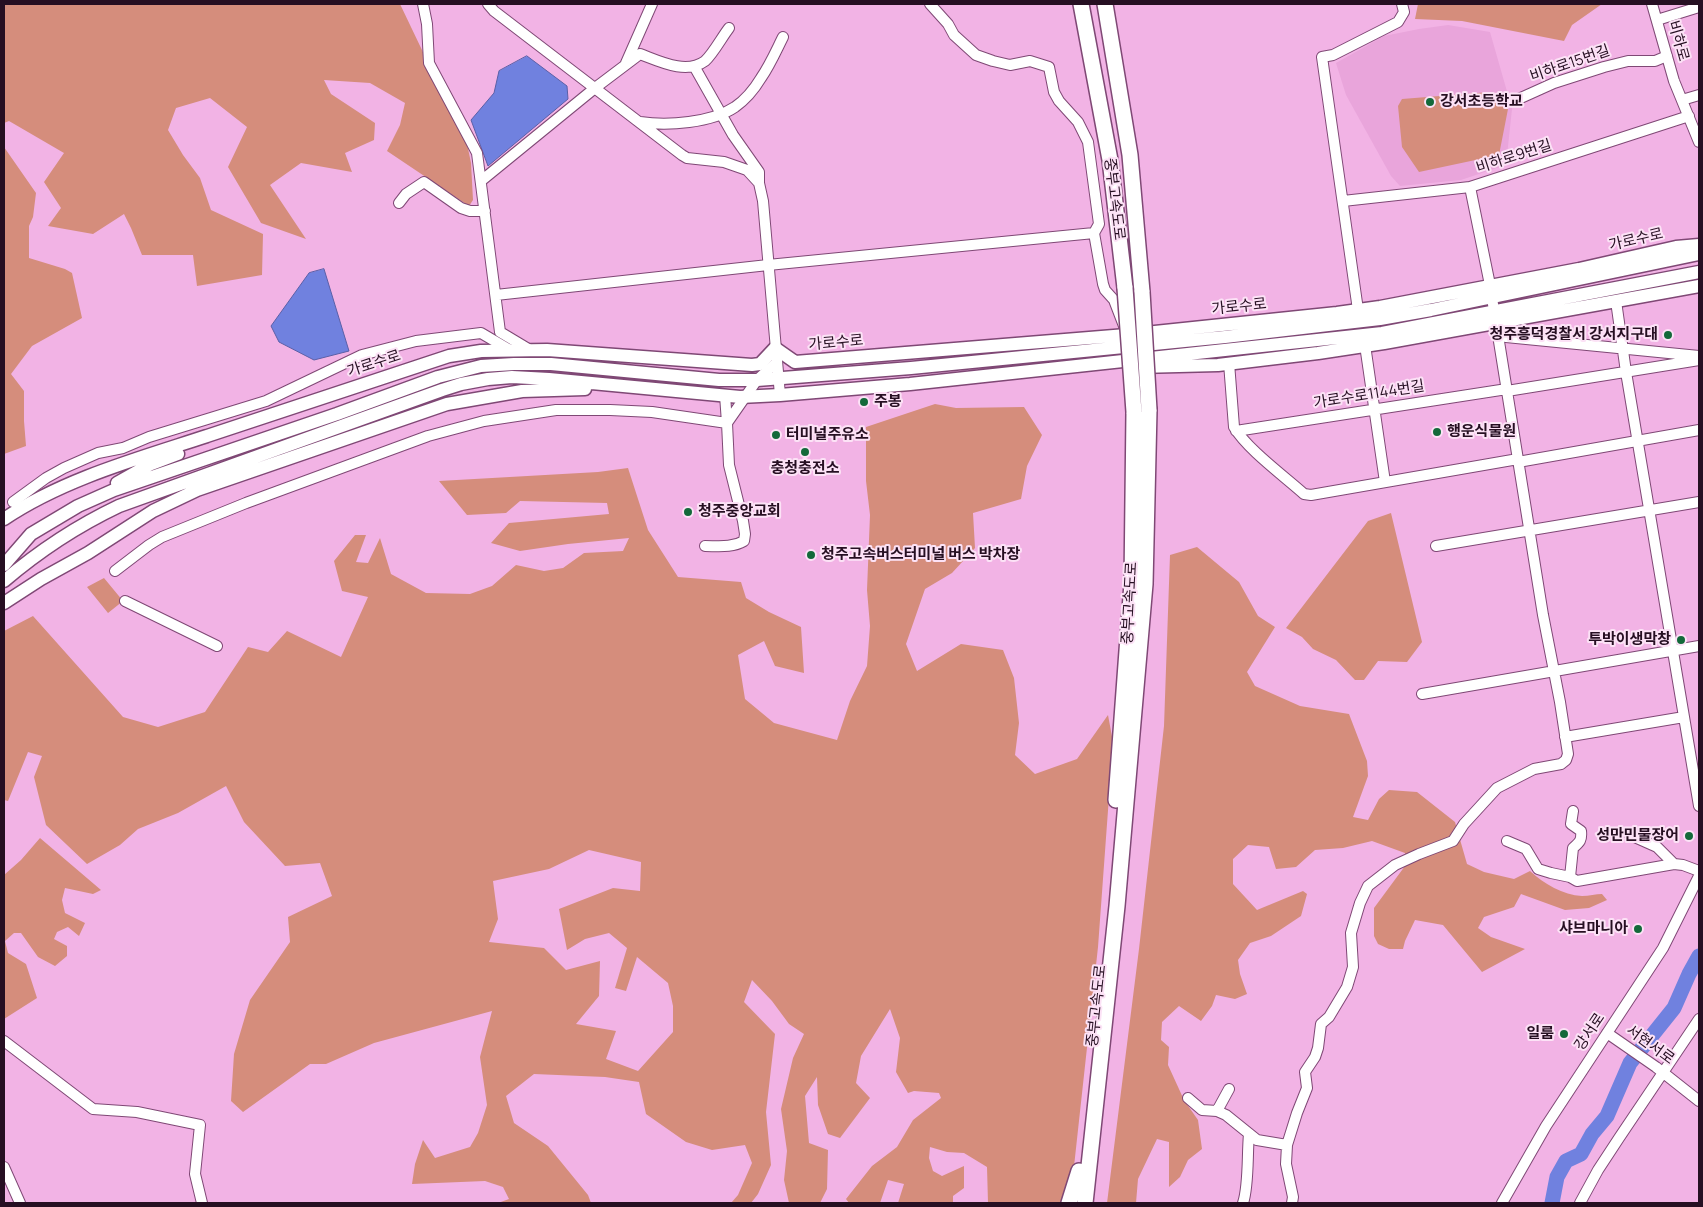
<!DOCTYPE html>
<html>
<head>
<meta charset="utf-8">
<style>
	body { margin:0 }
	#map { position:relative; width:1703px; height:1207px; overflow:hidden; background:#f2b3e5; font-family:Manrope,sans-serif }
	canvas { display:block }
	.frame { position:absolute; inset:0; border:5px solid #260f22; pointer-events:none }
</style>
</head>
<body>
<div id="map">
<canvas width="1703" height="1207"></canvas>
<div class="frame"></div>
</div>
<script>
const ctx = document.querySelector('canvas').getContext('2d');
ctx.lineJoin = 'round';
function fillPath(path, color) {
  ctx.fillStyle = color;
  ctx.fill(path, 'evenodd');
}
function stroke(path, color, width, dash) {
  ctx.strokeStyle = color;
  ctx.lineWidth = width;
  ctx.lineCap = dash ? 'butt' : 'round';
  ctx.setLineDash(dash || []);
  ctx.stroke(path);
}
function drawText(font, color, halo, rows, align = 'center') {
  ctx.font = font + ' Manrope,"Noto Sans KR",sans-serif';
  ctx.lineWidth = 4;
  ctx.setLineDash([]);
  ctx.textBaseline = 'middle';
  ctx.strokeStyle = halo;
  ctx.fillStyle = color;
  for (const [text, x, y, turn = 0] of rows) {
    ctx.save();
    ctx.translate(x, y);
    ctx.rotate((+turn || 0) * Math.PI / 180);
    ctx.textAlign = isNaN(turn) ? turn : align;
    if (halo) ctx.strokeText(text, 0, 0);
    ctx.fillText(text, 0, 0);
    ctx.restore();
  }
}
fillPath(new Path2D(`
	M1448,25L1490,32L1512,109L1506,165L1461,180L1400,186L1391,176L1346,95L1336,63L1384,36L1419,29Z`), '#e9a5db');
fillPath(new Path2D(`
	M4,4H400L432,71L464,129L471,163L473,200L469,206L387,151L400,125L405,103L370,83L324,80L331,94L375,123L374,140L345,153L352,172L301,163L270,185L306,239L261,223L228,167L247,127L210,98L176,108L168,130L183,155L200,178L211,210L263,234L262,275L197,286L193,255H142L131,228L124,214L93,234L48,226L61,208L44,182L64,153L9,121L4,123Z
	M1418,4H1602L1572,25L1564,41L1462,21L1415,19Z
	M1490,92L1508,109L1499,155L1419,172L1402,147L1398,106L1402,99Z
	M4,147L36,193L33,217L29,226V258L65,269L72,273L82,318L32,346L11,374L24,391V421L26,446L4,454Z
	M935,404L956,408L1024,407L1042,435L1027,466L1021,499L973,513L975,548L952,573L925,589L906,644L917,671L961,644L1003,650L1014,678L1019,723L1015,755L1035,774L1077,759L1108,715L1113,742L1098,947L1070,1203H988L987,1167L964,1153L947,1152L930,1147L929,1158L933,1171L942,1176L964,1166V1188L953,1196V1203H898L904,1184L888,1180L880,1203H849L846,1199L872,1166L897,1147L913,1120L941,1098L939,1093L914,1091L908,1093L896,1072L900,1038L890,1009L861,1056L856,1083L870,1098L840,1138L828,1134L818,1105L817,1077L805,1096L809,1143L828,1150L827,1189L820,1203H789L784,1180L787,1151L781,1109L793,1058L804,1034L789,1024L772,1001L752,980L744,1002L775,1034L766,1112L771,1165L758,1194L751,1203H731L738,1195L752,1163L745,1145L712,1150L686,1142L646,1114L639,1082L605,1077L534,1074L506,1096L514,1123L548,1146L588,1195L591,1203H498L509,1199L503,1187L485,1181L412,1184L415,1164L423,1140L435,1158L470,1147L478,1133L487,1105L480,1057L492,1011L374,1043L326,1064H310L243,1112L231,1101L234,1054L250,1000L290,942L288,917L332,896L320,863L285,866L244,822L226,786L178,813L138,829L120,845L87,864L46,825L34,777L42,756L28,752L8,801L4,800V631L33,616L123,717L158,727L205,712L248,647L268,652L287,631L341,657L368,597L342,591L334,561L355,535H366L356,562L368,563L380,538L391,574L426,593L470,594L492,586L516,565L544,571L563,568L584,553L623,551L629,538L568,544L520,551L491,543L509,523L609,514L607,503L520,501L506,513L467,515L439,481L598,472L628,468L648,530L678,577L741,582L746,598L769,612L801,627L804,673L775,666L764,641L738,655L745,699L774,723L837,740L850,701L867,666L870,626L867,590L870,515L866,481V427ZM589,850L641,862L640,891L613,888L559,909L567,950L585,939L609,933L627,948L615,988L626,991L637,957L668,983L673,1006V1032L638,1071L606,1059L616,1031L576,1024L599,996L600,961L566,970L544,948L489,942L498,919L493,881L549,869Z
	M1391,513L1422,642L1407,662L1378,661L1364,680H1355L1336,660L1313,649L1302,637L1286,628L1368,521Z
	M1197,547L1239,582L1258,616L1275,627L1247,672L1255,686L1300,706L1349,714L1367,761L1368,776L1353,817L1368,820L1379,799L1389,790L1417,792L1455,822L1467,864L1484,872L1514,879L1530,871C1544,884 1563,895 1582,896C1589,896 1596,894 1602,894L1607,900L1589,908L1565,910L1521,894L1514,907L1484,917L1478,928L1491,937L1525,949L1482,972L1443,925L1415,920L1405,941L1403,949H1389L1378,944L1374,936V908L1405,866V853L1372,841L1343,848L1315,850L1296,867L1276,869L1269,847L1248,845L1233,859V884L1257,910L1303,891L1307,894L1301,916L1271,936L1250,943L1238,960L1240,974L1247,994L1235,999L1216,995L1212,1006L1201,1021L1179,1006L1162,1022L1161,1040L1169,1047L1168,1065L1184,1100L1198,1120L1202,1149L1188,1160L1180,1177L1169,1187V1142L1157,1139L1138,1179L1136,1203H1107L1139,949L1164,726L1170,555Z
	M104,578L123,601L108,613L87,587Z
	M40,838L101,890L93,894L65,888L62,900L65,913L85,923L79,936L68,927L57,932L54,939L67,946V956L55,966L38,957L21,933H14L5,941L8,953L26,964L37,998L4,1019V875L21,860Z`), '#d58d7c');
const water = new Path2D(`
	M527,56L567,86L568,99L488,166L471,120L494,93L499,71Z
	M324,269L349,351L314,360L279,342L271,326L309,273Z`);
fillPath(water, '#7081df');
stroke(water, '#5a5fa6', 1);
stroke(new Path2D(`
	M1552,1203L1557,1177L1566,1161L1581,1154L1592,1134L1607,1116L1630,1063L1674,1008L1689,974L1699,956`), '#7081df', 15);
const minor = new Path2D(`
	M423,4L427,24L429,63L477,153L500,332L530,350
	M488,4L494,11L682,155L687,158L724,162L747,170L759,183L763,201L780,395
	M930,4L948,24L954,35L976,55L993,61L1010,65L1030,61L1049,67L1054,92L1059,101L1078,122L1088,142L1099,224L1094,233L1103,284L1105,290L1114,300L1124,326
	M1652,4L1674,81L1699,142
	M1657,20L1699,7
	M626,63L652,4
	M694,66L733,135L759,172V183
	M1682,100L1699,95
	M1514,101L1554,83L1604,67L1628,61H1655L1667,56
	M640,122C668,126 711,123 735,107C745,100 755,88 761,78C770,65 776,51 783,37
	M481,181L595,88L640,54C659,61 686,75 705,61C713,54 722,37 729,28
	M1470,187L1490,285
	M1343,201L1470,187L1689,116
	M399,203L406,194L424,182L461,208L470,211H485
	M496,295L768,265L1094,233
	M1616,301L1626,372L1699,806
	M1358,310L1322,57L1333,55L1398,22L1404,12L1402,4
	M1498,331L1506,337L1699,356
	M1365,345L1385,482
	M1229,363L1234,427C1247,449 1284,476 1304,494L1311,495L1518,459
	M1507,391L1699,360
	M1236,431L1507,389
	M1518,462L1699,430
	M13,502L46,478L64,468L98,453L123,448L149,437L266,401L362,355L416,341L481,333L510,350
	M705,546C718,546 732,548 744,541L745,534L743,521L729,465L727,423L757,380L776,363
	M1436,546L1699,502
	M115,571L149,545L162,537L246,503L428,436L484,421L556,410H610L652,412L727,423L725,395
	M125,601L217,646
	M1422,694L1699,646
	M1565,737L1684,717
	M1630,835L1657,847L1674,864
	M1507,841L1526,849L1538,869L1551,873L1570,877L1577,881L1674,864L1683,865L1699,871
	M1570,877L1573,848C1580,842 1582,840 1581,831L1571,824L1573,811
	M1607,1033L1656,1067L1699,1101
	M4,1041L93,1109L137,1112L200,1125L195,1174L202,1203
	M1188,1098L1202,1110L1217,1111L1226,1115L1257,1140L1287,1145
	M1217,1111L1229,1089
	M4,1167L20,1203
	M1243,1203C1249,1185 1247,1155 1249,1134
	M1292,1203L1293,1197L1286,1164L1287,1145L1297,1113L1307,1088L1305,1072L1315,1057L1318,1048L1321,1024L1329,1017L1347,987L1353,967L1351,933L1360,903L1368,886L1395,865L1419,854L1453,841L1464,824L1497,788L1534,769L1561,764L1566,760L1568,754L1560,702L1543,615L1492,298
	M1502,1203L1546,1126L1663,948L1699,876
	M1580,1203L1598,1170L1619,1138L1699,1019`);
const major = new Path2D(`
	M1139,367L1218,365L1318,353L1384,343L1699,286
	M117,483L149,465L178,454
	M4,519C63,479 140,458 207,436C288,409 369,382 449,356L481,351L547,350L752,365L760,364L775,348L795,362L1126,335L1337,313L1380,307L1579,269L1676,247L1699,245
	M4,565L31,534L78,506L114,490L337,414L438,377L481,366L514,364H551L719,380H757L911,368L1225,337L1380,319L1431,310L1699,254
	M4,581C39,551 77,526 119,506L442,390L461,384L488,379L512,377L549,379L740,397L780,395L910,384L1382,333L1699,272
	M4,603L41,579L88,553L153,511L197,490L447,404L522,391L585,389`);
const highway = new Path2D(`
	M1081,4L1110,160L1125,288
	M1105,4L1130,155L1142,292
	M1116,800L1132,583L1134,412
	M1069,1203L1079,1171
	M1085,1203L1117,906L1145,584L1149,410`);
stroke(minor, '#7f4875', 12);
stroke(major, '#7f4875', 15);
stroke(highway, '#7f4875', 18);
stroke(minor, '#fff', 10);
stroke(major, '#fff', 12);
stroke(highway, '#fff', 15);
const highwayBridge = new Path2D(`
	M1125,288L1134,412
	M1142,292L1149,410`);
stroke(highwayBridge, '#7f4875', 18, []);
stroke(highwayBridge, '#fff', 15);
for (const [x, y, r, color] of [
	[1430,102,5,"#13693a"],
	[1668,335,5,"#13693a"],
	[864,402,5,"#13693a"],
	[1437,432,5,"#13693a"],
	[776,435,5,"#13693a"],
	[805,452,5,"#13693a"],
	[688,512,5,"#13693a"],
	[811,555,5,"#13693a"],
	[1681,640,5,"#13693a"],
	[1689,836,5,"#13693a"],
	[1638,929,5,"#13693a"],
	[1564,1034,5,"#13693a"]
]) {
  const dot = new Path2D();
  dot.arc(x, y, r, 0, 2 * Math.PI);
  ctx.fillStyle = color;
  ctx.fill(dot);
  stroke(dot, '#fce2f6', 2);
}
drawText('15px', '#260f22', '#fce2f6', [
	["비하로",1678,41,74],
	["비하로15번길",1570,64,-19],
	["비하로9번길",1514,157,-18],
	["중부고속도로",1114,199,83],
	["가로수로",1636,240,-13],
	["가로수로",1239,307,-6],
	["가로수로",836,343,-5],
	["가로수로",374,364,-18],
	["가로수로1144번길",1369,395,-9],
	["중부고속도로",1130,603,-87],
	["중부고속도로",1097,1006,-84],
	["강서로",1590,1032,-56],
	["서현서로",1650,1045,36]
]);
drawText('bold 15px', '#260f22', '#fce2f6', [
	["강서초등학교",1440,102],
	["청주흥덕경찰서 강서지구대",1658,335,"right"],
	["주봉",874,402],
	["행운식물원",1447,432],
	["터미널주유소",786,435],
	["충청충전소",805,469,"center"],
	["청주중앙교회",698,512],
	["청주고속버스터미널 버스 박차장",821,555],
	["투박이생막창",1671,640,"right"],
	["성만민물장어",1679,836,"right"],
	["샤브마니아",1628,929,"right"],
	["일룸",1554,1034,"right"]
], 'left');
</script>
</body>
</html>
